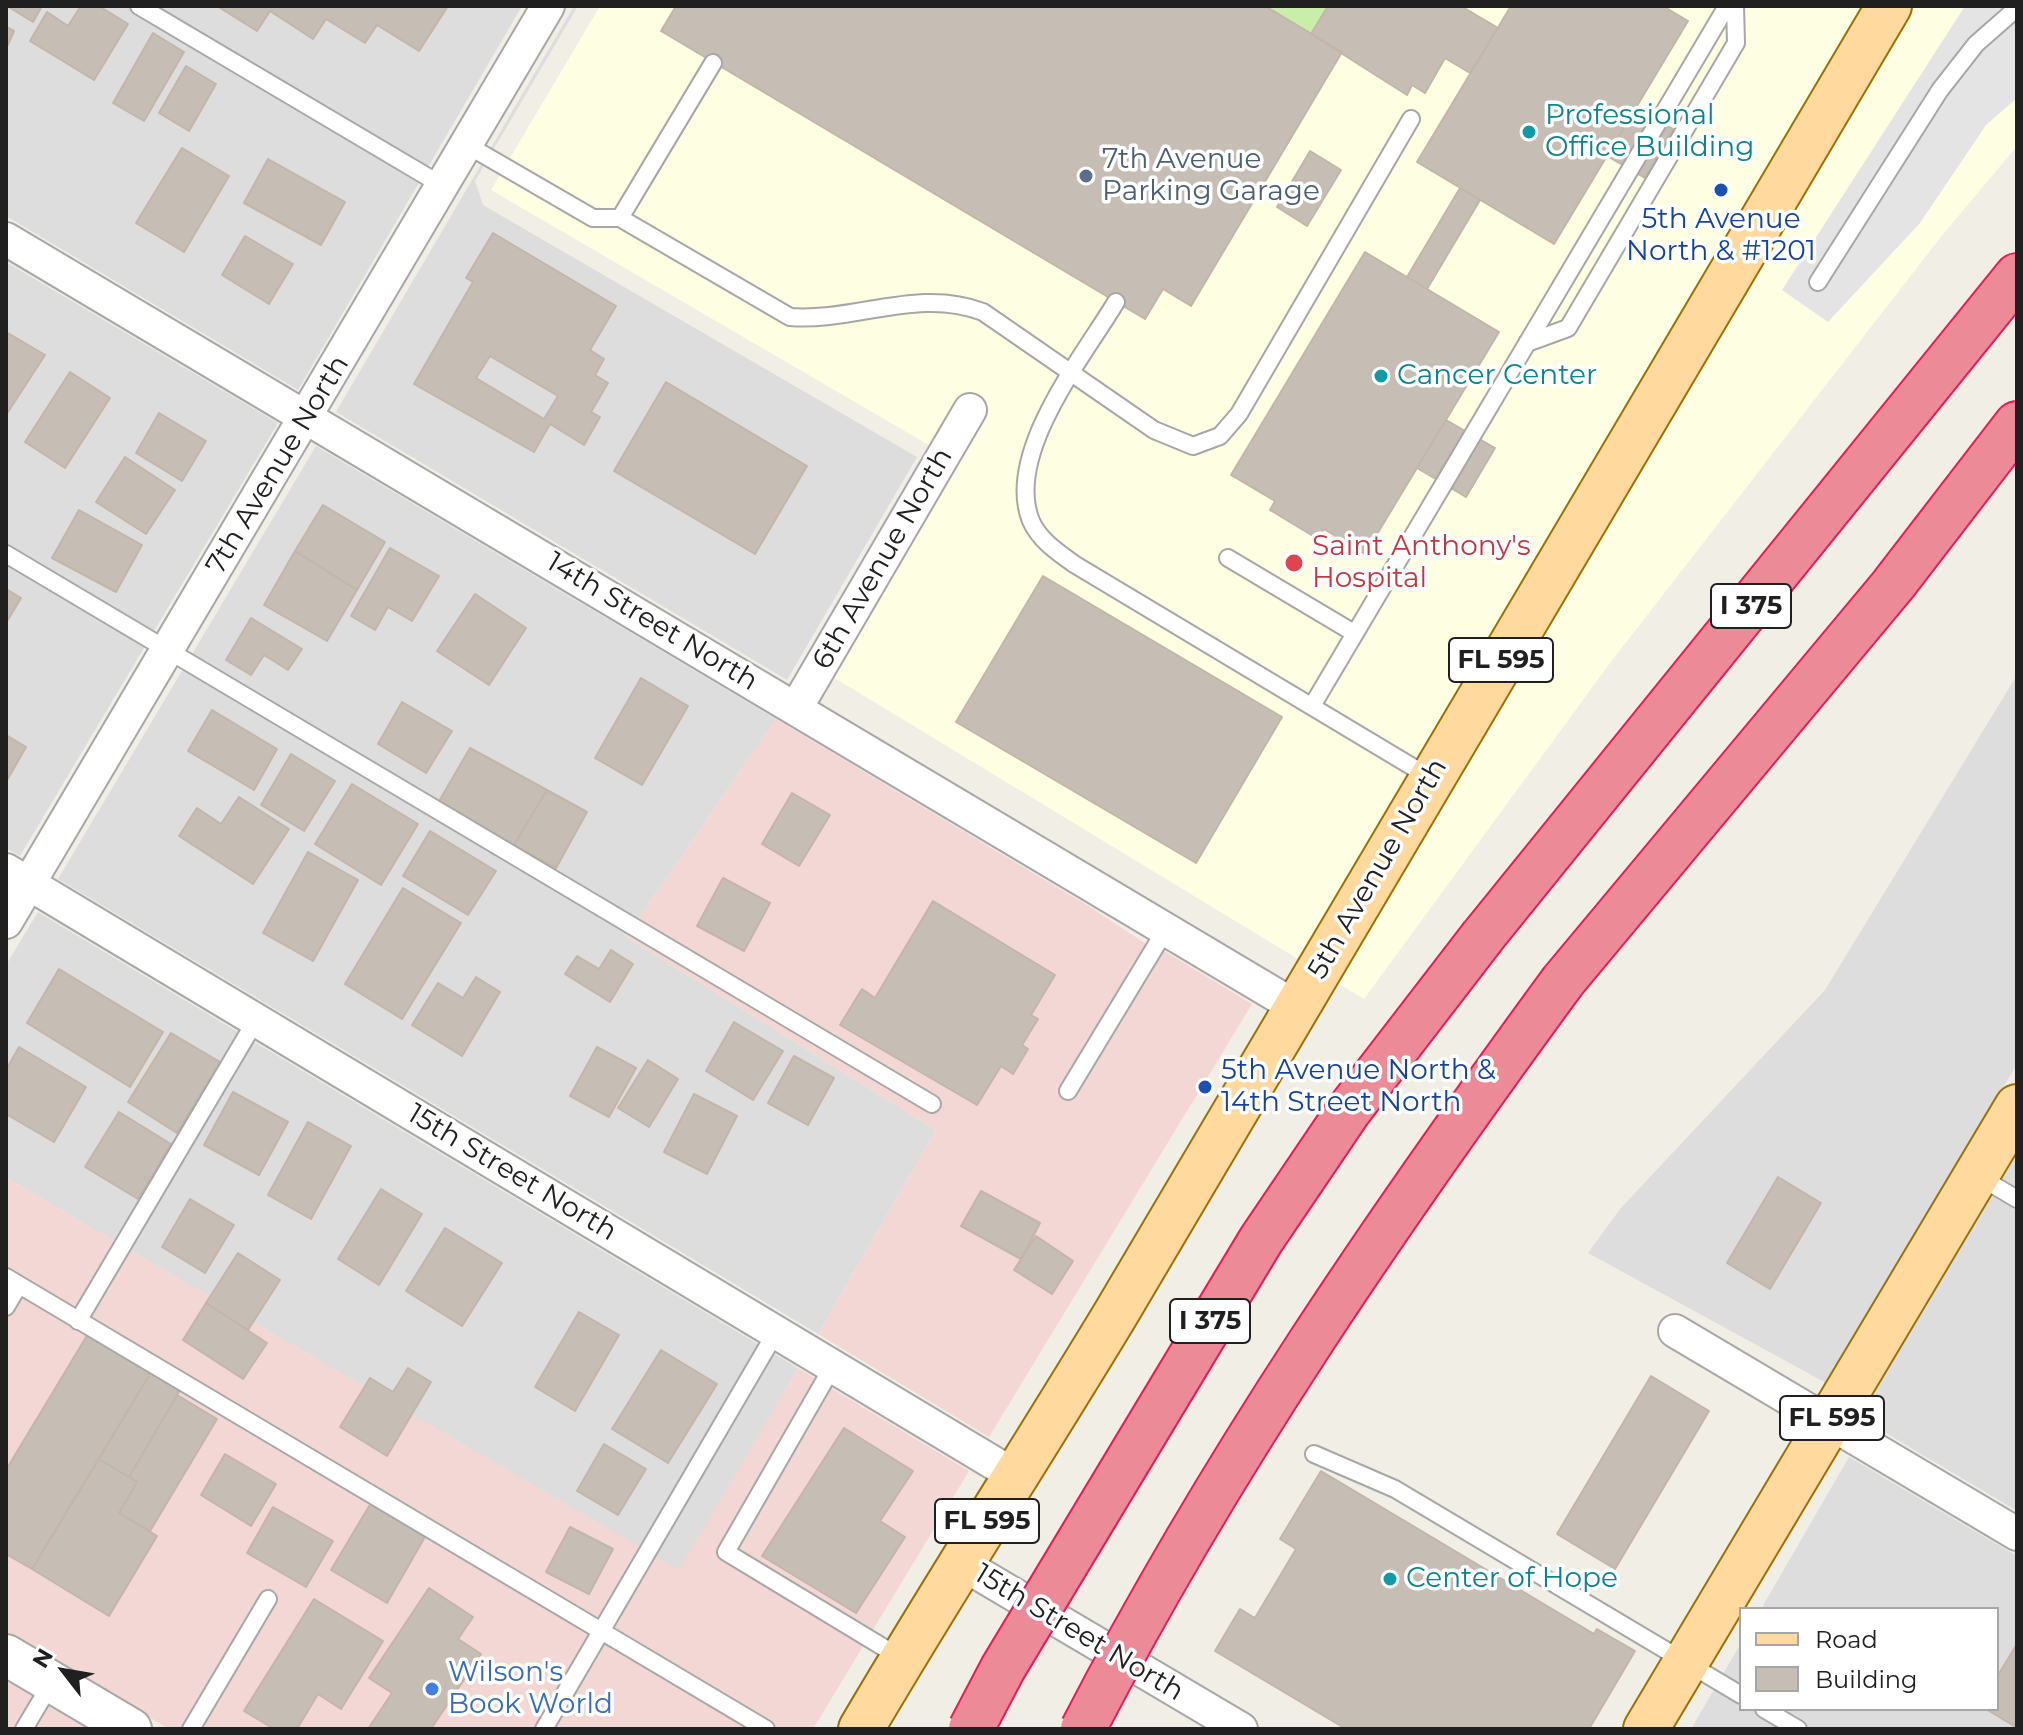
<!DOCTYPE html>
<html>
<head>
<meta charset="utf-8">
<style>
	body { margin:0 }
	#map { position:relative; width:2023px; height:1735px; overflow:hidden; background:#f1eee6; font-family:Montserrat,sans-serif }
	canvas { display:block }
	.frame { position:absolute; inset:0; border:8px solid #202020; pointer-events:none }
	.legend { position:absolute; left:1739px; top:1607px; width:260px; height:104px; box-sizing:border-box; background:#fff; border:2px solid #a6a6a6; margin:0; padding:10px 14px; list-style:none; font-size:24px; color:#202020 }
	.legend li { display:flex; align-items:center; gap:16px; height:40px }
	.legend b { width:40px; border:2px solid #a6a6a6 }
	.north { position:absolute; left:24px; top:1631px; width:80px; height:80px; -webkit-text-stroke:6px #fff; paint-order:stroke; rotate:301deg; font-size:22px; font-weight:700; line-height:32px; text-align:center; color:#202020 }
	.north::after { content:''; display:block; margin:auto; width:28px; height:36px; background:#202020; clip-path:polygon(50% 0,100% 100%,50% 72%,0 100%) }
</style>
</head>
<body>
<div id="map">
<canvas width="2023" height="1735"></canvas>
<div class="frame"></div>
<ul class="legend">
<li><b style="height:10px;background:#ffd99e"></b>Road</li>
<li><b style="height:22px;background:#c6beb5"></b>Building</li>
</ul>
<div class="north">N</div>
</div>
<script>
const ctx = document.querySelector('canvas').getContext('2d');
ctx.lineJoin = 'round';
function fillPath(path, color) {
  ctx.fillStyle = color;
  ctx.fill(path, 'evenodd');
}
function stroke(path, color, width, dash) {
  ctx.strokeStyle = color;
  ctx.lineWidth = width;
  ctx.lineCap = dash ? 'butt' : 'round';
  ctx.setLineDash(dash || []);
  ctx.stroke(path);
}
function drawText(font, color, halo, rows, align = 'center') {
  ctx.font = font + ' Montserrat,sans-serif';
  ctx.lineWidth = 7;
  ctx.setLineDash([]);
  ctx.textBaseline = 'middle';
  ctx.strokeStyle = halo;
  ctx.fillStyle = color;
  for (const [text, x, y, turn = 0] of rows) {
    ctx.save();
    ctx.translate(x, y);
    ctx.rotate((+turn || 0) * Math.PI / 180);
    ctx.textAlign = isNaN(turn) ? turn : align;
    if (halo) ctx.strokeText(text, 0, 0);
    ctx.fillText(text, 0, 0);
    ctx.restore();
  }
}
fillPath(new Path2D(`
	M6,6H522L298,390L6,216Z
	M574,6H578L475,181L483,205L917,457L787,680L336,412Z
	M6,262L278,423L20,856L6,848Z
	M316,446L776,719L626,937L936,1130L818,1334L58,879Z
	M2017,675V1064L1828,1384L1588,1253L1620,1209L1825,990Z
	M38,912L798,1368L680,1571L6,1178V965Z
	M2017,1150V1511L1869,1423L1877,1410L1866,1405Z
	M1849,1457L2017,1556V1729H1691L1741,1643V1709H1997V1609H1761Z`), '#dedddd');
fillPath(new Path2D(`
	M776,719L1090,907L1154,949L1156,946L1252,1004L989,1437L818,1334L936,1130L626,937Z
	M6,1178L679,1570L798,1368L969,1471L813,1729H169L6,1632Z
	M6,1678L92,1729H6Z`), '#f3d7d5');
fillPath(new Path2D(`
	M600,6H2017V146L1940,238L1610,663L1364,999L833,677L958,462L491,190Z`), '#feffe2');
fillPath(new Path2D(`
	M1265,6H1328L1311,34Z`), '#c8eeaa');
fillPath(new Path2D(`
	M1965,6H2017V98L1986,125L1920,223L1828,322L1782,290Z`), '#e4e4e4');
const building = new Path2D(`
	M7,6H42L33,22Z
	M81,6H99L128,24L94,80L30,41L47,12L68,26Z
	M217,6H448L419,51L377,25L365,43L326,19L313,39L270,11L257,31Z
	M676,6H1265L1342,52L1191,306L1163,289L1145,319L661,31Z
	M1328,6H1461L1498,28L1470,73L1445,58L1425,93L1412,85L1407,95L1311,34Z
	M1511,6H1663L1688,21L1554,244L1417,162Z
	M6,27L14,31L6,49Z
	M153,33L184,52L144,121L113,103Z
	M186,66L216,84L189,131L159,113Z
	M1636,108L1673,129L1645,178L1607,156Z
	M182,148L229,176L184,252L136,223Z
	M1310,151L1341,170L1307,226L1277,207Z
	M268,159L345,202L321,245L244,203Z
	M1460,188L1480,200L1427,289L1407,277Z
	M493,233L616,306L590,350L604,359L595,375L608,383L591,412L600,417L584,445L550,424L534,452L414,384L473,282L466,278ZM490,356L558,396L544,419L476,378Z
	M245,236L293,264L269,304L222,275Z
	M1365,252L1499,332L1365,554L1324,529L1318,539L1270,510L1275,501L1231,475Z
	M6,332L45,355L6,415Z
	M70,372L110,398L65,468L25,442Z
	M666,382L807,466L755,554L614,471Z
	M159,413L206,441L182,481L136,453Z
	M1446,420L1495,448L1466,497L1417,468Z
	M125,457L175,490L146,534L96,502Z
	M323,505L385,542L357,590L295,551Z
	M79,510L142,545L116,592L52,558Z
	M390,548L439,576L412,621L388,607L375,630L351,616Z
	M295,551L357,590L327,641L264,605Z
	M1043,576L1282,717L1196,863L956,722Z
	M6,589L21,598L6,623Z
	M475,594L526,628L489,685L437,651Z
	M251,618L302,649L288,670L264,655L251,675L226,660Z
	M641,678L688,706L642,785L595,758Z
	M402,702L452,731L426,773L378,744Z
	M212,710L277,749L254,790L188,751Z
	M6,735L26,747L6,782Z
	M470,748L547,790L514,845L438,803Z
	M291,754L335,781L304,831L261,805Z
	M352,784L418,824L381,885L315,844Z
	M547,790L587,812L556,868L514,845Z
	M792,793L830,815L799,866L762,844Z
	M239,797L289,829L253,884L179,836L197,808L221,824Z
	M430,831L496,871L468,915L403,876Z
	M308,852L358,880L313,961L263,933Z
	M723,878L770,903L744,951L697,926Z
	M403,888L461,923L402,1019L345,984Z
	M933,901L1055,975L1031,1015L1038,1019L1022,1045L1028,1049L1013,1074L1001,1066L977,1105L840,1025L862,989L875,998Z
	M611,950L633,964L610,1002L565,974L577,956L599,969Z
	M59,969L163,1032L130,1087L27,1023Z
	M476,977L500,992L462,1056L412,1025L438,983L463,998Z
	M734,1022L783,1051L753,1100L706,1071Z
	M171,1033L220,1062L177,1133L128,1102Z
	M19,1047L86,1087L54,1142L6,1114V1070Z
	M597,1047L636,1068L609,1117L570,1096Z
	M794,1056L834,1078L808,1125L768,1103Z
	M648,1060L678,1079L649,1127L618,1108Z
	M233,1092L288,1122L259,1175L204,1145Z
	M694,1094L737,1116L707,1174L664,1152Z
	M119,1112L171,1144L138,1199L85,1167Z
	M308,1122L351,1146L311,1219L268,1195Z
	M1778,1177L1821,1203L1770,1289L1727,1263Z
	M381,1189L422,1214L379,1285L338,1259Z
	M981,1191L1040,1223L1021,1259L961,1226Z
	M190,1199L234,1225L205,1273L162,1247Z
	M445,1228L502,1263L462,1326L406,1291Z
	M1036,1236L1073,1261L1052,1294L1014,1270Z
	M238,1253L280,1280L248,1330L206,1303Z
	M206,1303L267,1343L243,1379L183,1340Z
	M579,1312L619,1335L575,1411L535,1387Z
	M88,1334L151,1372L32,1569L6,1554V1470Z
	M661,1350L717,1384L668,1463L612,1429Z
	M408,1368L431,1382L387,1456L340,1427L370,1378L393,1392Z
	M151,1372L180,1390L129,1477L99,1459Z
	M1651,1376L1709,1411L1615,1569L1557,1534Z
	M177,1395L217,1419L150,1531L119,1513L137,1482L129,1477Z
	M844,1428L913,1471L880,1521L905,1537L856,1613L762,1556Z
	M604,1444L646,1469L618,1515L577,1491Z
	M225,1454L276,1484L251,1526L201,1495Z
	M99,1459L137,1482L119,1513L157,1536L109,1616L32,1569Z
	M1321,1471L1594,1634L1597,1629L1635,1651L1589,1729H1346L1215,1651L1240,1609L1255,1618L1296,1549L1280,1539Z
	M371,1503L426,1535L387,1603L331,1570Z
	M273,1507L333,1541L306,1587L247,1553Z
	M570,1527L613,1549L589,1594L546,1572Z
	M429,1588L473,1617L458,1639L481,1654L431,1729H368L392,1693L369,1678Z
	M314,1599L383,1641L341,1709L318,1694L297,1729H274L244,1711Z
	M2017,1644V1720L2014,1726L1986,1709H1997V1677Z`);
fillPath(building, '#c6beb5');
stroke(building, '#c4b5a8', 2);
const service = new Path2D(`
	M139,6L443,186
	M713,63L620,218L790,317C855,322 919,287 983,312L1154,430L1193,446L1220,436L1239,414L1411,119
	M467,145L593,218H620
	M1818,282L1940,90L1976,44L2017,8
	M1116,302C1083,357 1004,454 1031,521C1040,541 1058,552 1074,564L1431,778
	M1527,343L1568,328L1736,43L1735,6
	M6,554L932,1104
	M1228,558L1354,633
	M1312,706L1727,6
	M1068,1091L1166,929
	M1978,1176L2017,1199
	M6,1277L766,1729
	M6,1307L19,1285
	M78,1321L256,1020
	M833,1366L726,1552L901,1658
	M1314,1454L1395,1489L1741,1695
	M1764,1709L1798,1729
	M24,1729L52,1682
	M191,1729L268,1599
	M544,1729L776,1332`);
const minor = new Path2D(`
	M6,239L1296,1007
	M796,708L970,410
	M6,870L1017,1477
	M6,922L548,6
	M1675,1331L2017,1534
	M959,1562L1241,1729`);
const tertiary = new Path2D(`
	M6,1655L131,1729`);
const primary = new Path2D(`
	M861,1729C943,1589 1031,1454 1115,1315L1889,6
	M1646,1729L2017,1107`);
const motorway = new Path2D(`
	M1483,936L2017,276
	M1563,981L1893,585L2017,424`);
stroke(service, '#a7a7a7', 20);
stroke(minor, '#a7a7a7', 36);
stroke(tertiary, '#a7a7a7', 44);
stroke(primary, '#9d7000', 48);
stroke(motorway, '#e71c58', 48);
stroke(service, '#fff', 16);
stroke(minor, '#fff', 32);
stroke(tertiary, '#fff', 40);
stroke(primary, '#ffd99e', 44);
stroke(motorway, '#ed8a98', 44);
const motorwayBridge = new Path2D(`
	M971,1729L1003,1668L1261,1240L1349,1110L1483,936
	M1083,1729C1220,1464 1387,1221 1563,981`);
stroke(motorwayBridge, '#e71c58', 48, []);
stroke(motorwayBridge, '#ed8a98', 44);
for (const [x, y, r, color] of [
	[1529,132,8,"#0f9aa8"],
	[1086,176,8,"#5c6f8a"],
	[1721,190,8,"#1a4fb4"],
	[1381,376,8,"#0f9aa8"],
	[1294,563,10,"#e0444e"],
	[1205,1087,8,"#1a4fb4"],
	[1390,1579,8,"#0f9aa8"],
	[432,1689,8,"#3f7fe0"]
]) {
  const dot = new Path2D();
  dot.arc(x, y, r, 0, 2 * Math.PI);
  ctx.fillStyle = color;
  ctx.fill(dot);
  stroke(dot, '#fff', 3);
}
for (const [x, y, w] of [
	[1751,606,80],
	[1501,660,104],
	[1210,1321,80],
	[1832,1418,104],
	[987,1521,104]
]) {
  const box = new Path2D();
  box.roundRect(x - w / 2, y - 22, w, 44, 6);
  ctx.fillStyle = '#fff';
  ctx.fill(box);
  stroke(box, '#202020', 2);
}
drawText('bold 26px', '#202020', null, [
	["I 375",1751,606],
	["FL 595",1501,660],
	["I 375",1210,1321],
	["FL 595",1832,1418],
	["FL 595",987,1521]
]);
drawText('28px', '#0d838f', '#fff', [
	["Professional",1545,116],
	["Office Building",1545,148],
	["Cancer Center",1397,376],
	["Center of Hope",1406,1579]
], 'left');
drawText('28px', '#4e5e75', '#fff', [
	["7th Avenue",1102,160],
	["Parking Garage",1102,192]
], 'left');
drawText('28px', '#164399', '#fff', [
	["5th Avenue",1721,220],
	["North & #1201",1721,252],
	["5th Avenue North &",1221,1071,"left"],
	["14th Street North",1221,1103,"left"]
]);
drawText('28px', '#202020', '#fff', [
	["7th Avenue North",278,465,-59],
	["6th Avenue North",883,559,-60],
	["14th Street North",652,622,31],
	["5th Avenue North",1378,869,-60],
	["15th Street North",512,1173,31],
	["15th Street North",1079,1633,31]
]);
drawText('28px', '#be3a42', '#fff', [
	["Saint Anthony's",1312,547],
	["Hospital",1312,579]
], 'left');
drawText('28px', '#366cbe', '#fff', [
	["Wilson's",448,1673],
	["Book World",448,1705]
], 'left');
</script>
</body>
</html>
